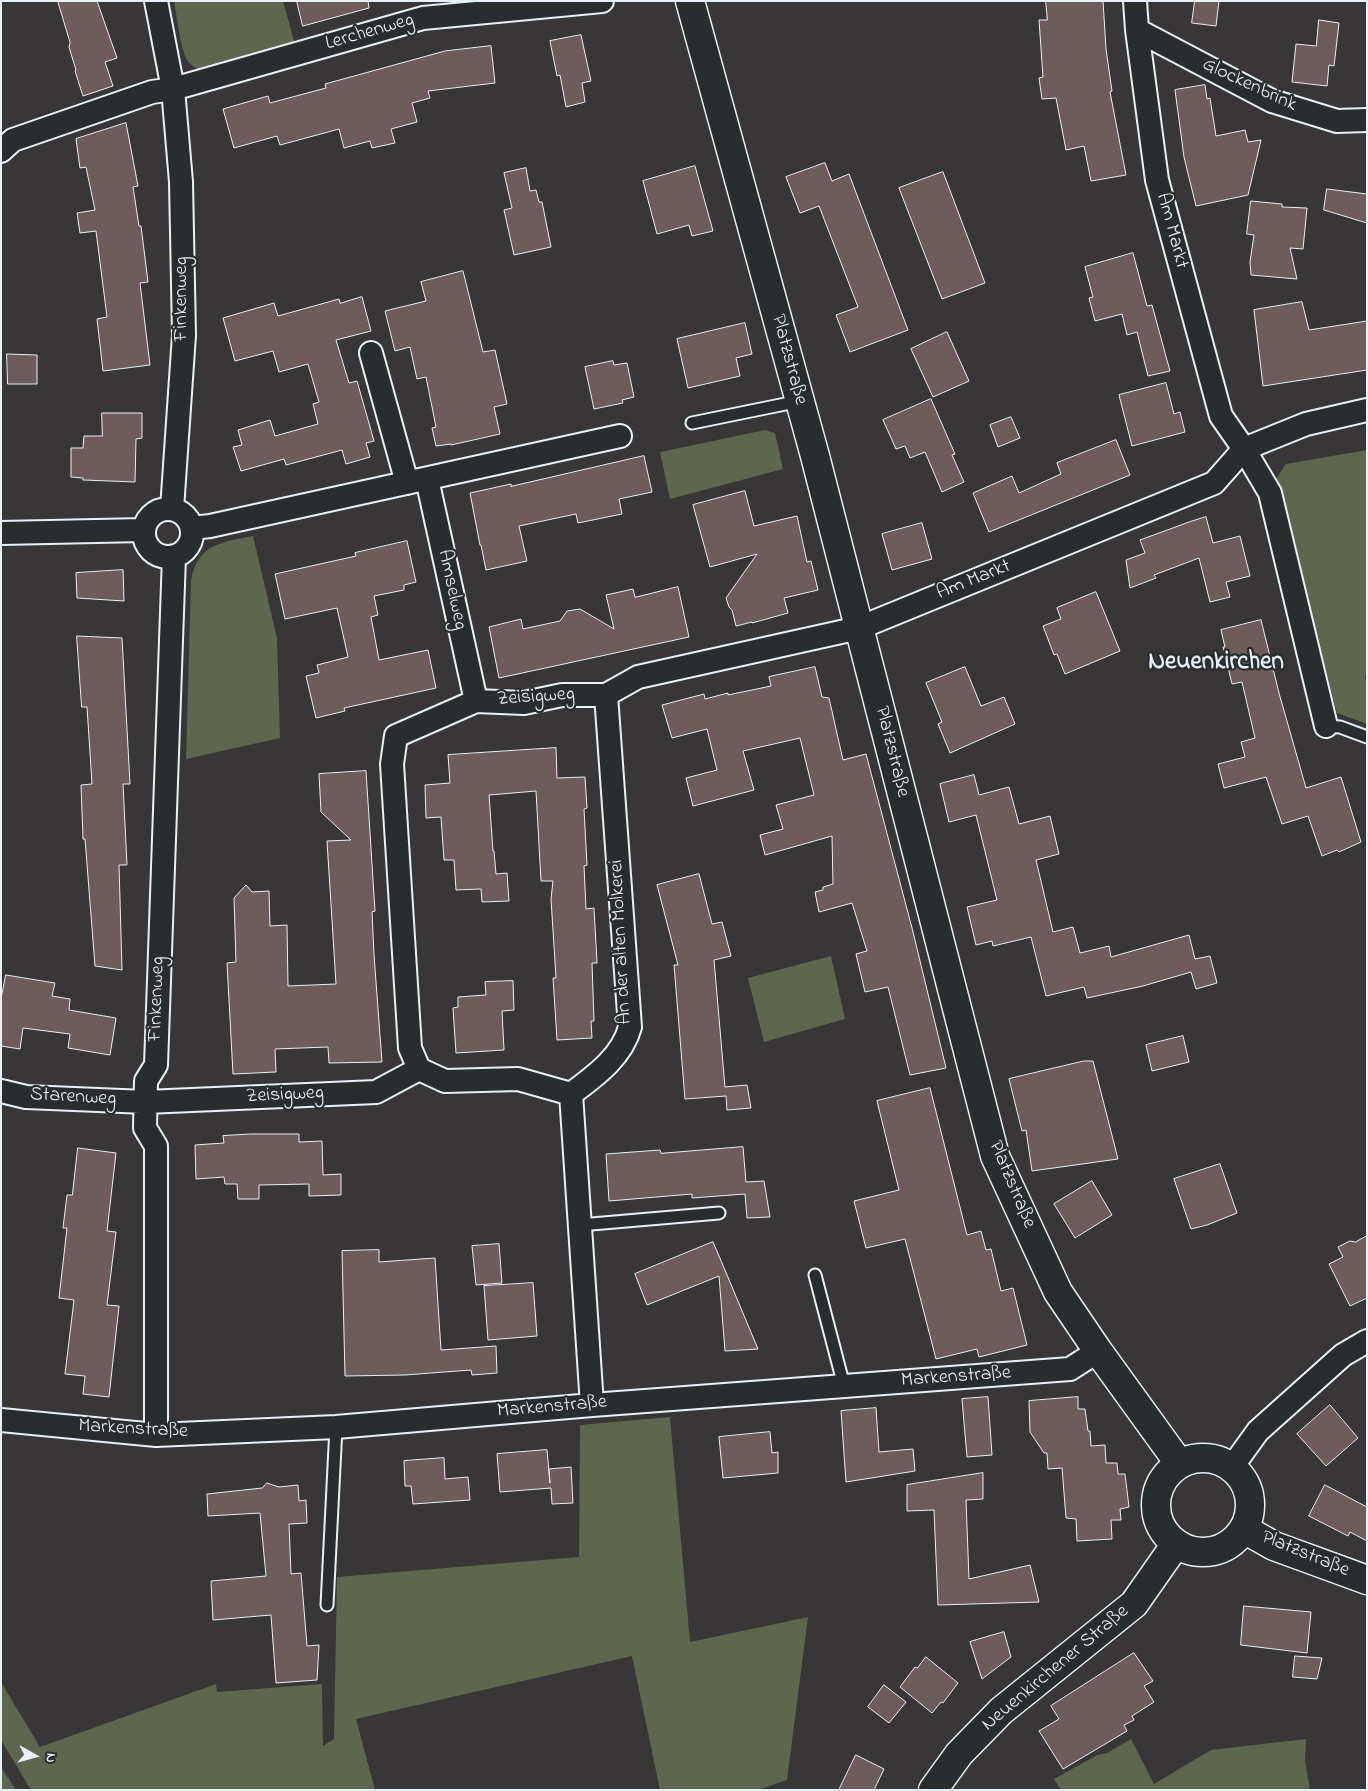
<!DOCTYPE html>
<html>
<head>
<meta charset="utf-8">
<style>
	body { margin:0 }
	#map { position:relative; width:1368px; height:1791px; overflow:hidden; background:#383637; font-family:"Indie Flower",sans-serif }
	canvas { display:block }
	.frame { position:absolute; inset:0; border:2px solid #e8f1f8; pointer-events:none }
	.north { position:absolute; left:10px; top:1731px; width:50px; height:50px; -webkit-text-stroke:4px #2a2d2e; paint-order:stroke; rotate:97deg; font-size:14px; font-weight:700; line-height:20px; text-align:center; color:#e8f1f8 }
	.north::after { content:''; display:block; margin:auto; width:18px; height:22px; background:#e8f1f8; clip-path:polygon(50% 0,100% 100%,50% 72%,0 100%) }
</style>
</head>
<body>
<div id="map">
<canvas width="1368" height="1791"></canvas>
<div class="frame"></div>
<div class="north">N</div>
</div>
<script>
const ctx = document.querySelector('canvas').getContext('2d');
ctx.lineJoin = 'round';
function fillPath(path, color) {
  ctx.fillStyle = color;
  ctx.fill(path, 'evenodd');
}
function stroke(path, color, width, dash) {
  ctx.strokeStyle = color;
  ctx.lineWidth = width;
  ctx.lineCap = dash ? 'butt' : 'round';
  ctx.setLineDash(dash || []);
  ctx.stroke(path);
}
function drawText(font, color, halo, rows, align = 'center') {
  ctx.font = font + ' "Indie Flower",sans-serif';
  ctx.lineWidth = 4.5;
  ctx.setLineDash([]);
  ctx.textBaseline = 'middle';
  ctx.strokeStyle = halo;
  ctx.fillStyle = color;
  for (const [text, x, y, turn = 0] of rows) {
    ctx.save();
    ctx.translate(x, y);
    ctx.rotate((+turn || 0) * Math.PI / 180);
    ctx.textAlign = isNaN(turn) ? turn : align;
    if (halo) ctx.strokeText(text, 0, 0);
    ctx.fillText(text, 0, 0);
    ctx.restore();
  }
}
fillPath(new Path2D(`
	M174,1H283L296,48L203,71C196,68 191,66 187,60C180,47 177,16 174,1Z
	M765,430L775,433L783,469L670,499L660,452Z
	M1367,450V675L1365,676L1367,684V724L1337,713L1276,479L1286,464Z
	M253,536L277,638L280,738L186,759L191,580C198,544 222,542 253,536Z
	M831,956L845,1019L764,1042L748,978Z
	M670,1417L690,1642L808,1617L787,1780L758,1790H660L632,1656L356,1719L375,1790H31L1,1740V1682L40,1747L216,1684L217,1692L322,1684L323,1746L334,1739L337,1577L579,1557L580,1425Z
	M1131,1739L1154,1784L1211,1750L1306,1739L1305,1761L1310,1790H1061L1054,1779L1097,1755L1107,1753Z
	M1,1767L16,1790H1Z`), '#5e664d');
const building = new Path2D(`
	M58,1H97L117,58L105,62L113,86L83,96L75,71L76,70L69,47L70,43Z
	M297,1H368L369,8L303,26Z
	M1046,1H1103L1106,49L1112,91L1110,92L1126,175L1091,181L1084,146L1066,150L1056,98L1042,99L1039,78L1043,77L1039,20H1047Z
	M1195,1H1219L1216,26L1192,23Z
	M1319,20L1339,23L1334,66L1329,65L1327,86L1292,82L1296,44L1316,46Z
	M581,35L591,81L582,83L585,102L566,107L560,75L557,76L550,41Z
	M491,46L495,83L428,91L430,98L412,103L417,122L391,129L395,143L372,148L370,141L344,148L339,129L280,145L277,136L234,148L223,109L268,96L270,103L326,88L325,84L445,51Z
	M1205,85L1207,99L1210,98L1216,136L1245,130L1248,142L1261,140L1248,195L1196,206L1184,157L1175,90Z
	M126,123L138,186L133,187L139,226H141L148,282L140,283L150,365L103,371L97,319L107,317L96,231L80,233L77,213L95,210L86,167L80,168L76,139Z
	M825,163L832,181L849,174L908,330L850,352L836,315L858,307L819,206L800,213L786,177Z
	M695,166L713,231L692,236L689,225L657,234L643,181Z
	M526,168L530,191L536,190L539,202H542L551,247L514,255L504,210L512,208L504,173Z
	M943,172L985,283L942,299L899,188Z
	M1327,189L1367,194V223L1324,210Z
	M1251,201L1282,204V207L1307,208L1303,249L1290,248L1297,279L1251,275L1250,262L1254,235L1247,234Z
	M1133,253L1147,306L1152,305L1170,371L1148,376L1137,332L1127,335L1122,314L1095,321L1089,298L1093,297L1085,267Z
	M463,271L483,352L495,350L507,404L494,407L500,434L451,445V444L436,446L432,428L436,427L426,377L417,379L410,347L395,351L385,311L426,301L421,282Z
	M362,297L371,331L336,340L349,383L357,381L374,441L366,443L370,457L346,464L342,450L286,465L284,459L241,471L233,447L242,445L238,430L270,420L275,436L318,424L313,404L319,402L308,364L279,372L273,351L235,361L223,318L274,303L278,316L339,299L340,303Z
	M1302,302L1309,330L1367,321V370L1263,386L1254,310Z
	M745,323L752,354L736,358L740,376L688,388L677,339Z
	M947,332L969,381L933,397L911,349Z
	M7,354L37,355V384H8Z
	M613,361L614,365L627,363L634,397L622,400L623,403L594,409L585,367Z
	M1166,383L1174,414L1180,412L1185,432L1132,446L1119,395Z
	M931,399L955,454L952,455L964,482L942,492L925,452L910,458L905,446L896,449L883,420Z
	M102,413H142V438L136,439L135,482L83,480V478L71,477V448H83L84,436H102Z
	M1011,417L1020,438L998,447L990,425Z
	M1116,440L1130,475L989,532L973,493L1012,476L1019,493L1061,474L1057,463Z
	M644,456L652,492L619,499L622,514L578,523L576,514L519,526L527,561L486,570L481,545H480L470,493L511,484V486Z
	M745,491L754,526L797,516L807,562L811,561L818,590L784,598L788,613L752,623V622L736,626L732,610L729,607L726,598L757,554L710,567L693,505Z
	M1206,517L1213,543L1240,536L1250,576L1226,582L1230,597L1210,602L1199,558L1154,575L1156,578L1130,588L1126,560L1145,553L1140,540L1189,522Z
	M922,523L932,559L892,570L882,534Z
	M407,541L416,582L404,585V590L374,596L378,615L371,617L379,660L428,650L436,688L344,708L345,711L316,718L306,676L319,673L317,665L348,657L337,608L285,619L275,574L356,556L355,553Z
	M123,570L124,601L77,598L76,573Z
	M678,587L689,637L499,678L489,627L521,619L523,629L560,621L567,611L580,609L614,629L606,595L633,589L635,597Z
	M1096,592L1120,651L1065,674L1057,654L1054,655L1043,626L1061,619L1057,608Z
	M1261,620L1279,693L1306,788L1341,777L1361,842L1339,852L1337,850L1322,856L1308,816L1282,824L1266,777L1224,788L1218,764L1245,757L1241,742L1255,738L1242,682L1232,684L1223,647H1225L1221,630Z
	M77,636L122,638L130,784H123L127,865H119L122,970L95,966L85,839H83L81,785L92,784L87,707H82Z
	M815,667L822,697L829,698L843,760L866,754L912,928L946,1068L910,1075L888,987L865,992L856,954L867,951L852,903L819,912L815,892L823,890V887L833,884L832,836L765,855L760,835L783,829L776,805L814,795L800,738L743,751L754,790L693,806L686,778L717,770L707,729L672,738L662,705L704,694L705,699L728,693V695L771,686L769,677Z
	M965,667L981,706L1004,697L1015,724L950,753L938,724L942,722L926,683Z
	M556,748L557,778L585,777L587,808L584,809L587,865L584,866L586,909L594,908L597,963H592L594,1021H591L592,1038L557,1040L553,978H556L551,899L553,881H541L536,791L489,795L493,851H494L496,874L507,873L509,901L482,902L481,889L456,890L454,860H444L441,817L426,818L425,785L450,783L448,755Z
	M366,771L375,911L372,912L374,955L382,1062L329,1063L328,1047L275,1049L276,1072L233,1074L227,963L236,962L234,898L246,885L252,892L269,891L270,926L287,925L288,986L336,984L327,841L351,840L321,812L319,774Z
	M974,775L979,795L1009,787L1019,824L1050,816L1059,854L1036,860L1053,932L1073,927L1080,953L1109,946L1111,957L1189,935L1195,959L1210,956L1217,983L1196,989L1191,972L1143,986L1087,998L1084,987L1046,996L1031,937L993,946L992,941L976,945L967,907L997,900L976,815L949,822L940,784Z
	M699,874L712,924L722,922L731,956L714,960L725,1087L747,1085L751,1108L727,1110L726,1096L685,1099L674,965H678L657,885Z
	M6,975L55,983L52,996L70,999L69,1010L116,1018L110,1055L68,1048L70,1034L23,1028L20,1049L1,1046V999Z
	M513,981L514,1010L502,1011L504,1050L456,1053L453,1008L458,1007V997L486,995L485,982Z
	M1183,1036L1189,1062L1152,1071L1146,1045Z
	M1084,1061H1093L1118,1159L1032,1171L1026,1130L1022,1131L1009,1079Z
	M930,1088L967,1235L981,1231L986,1250L991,1249L1001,1291L1013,1288L1027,1345L979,1357L977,1349L936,1359L905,1239L866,1248L854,1201L899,1190L877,1101Z
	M251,1134H299V1142L322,1141L323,1175L341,1174V1195L309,1196V1184L259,1185V1199H238L237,1184H225L224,1177L196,1179L195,1145L224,1143L223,1136Z
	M743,1147L746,1182L764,1181L770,1217L747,1218L745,1194L692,1198V1194L609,1201L606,1154L660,1150L661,1153Z
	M78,1148L116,1153L107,1231L116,1232L107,1305L119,1306L109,1397L83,1394L85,1376L65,1374L74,1300L59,1298L67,1228H63L67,1195H72Z
	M1220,1164L1237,1213L1207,1225L1191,1229L1174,1179Z
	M1092,1181L1112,1215L1075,1238L1054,1204Z
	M1367,1236V1298L1350,1306L1329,1264L1343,1257L1338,1247L1350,1241L1355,1242Z
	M713,1242L722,1263L758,1349L725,1351L719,1276L647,1305L635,1274Z
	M499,1244L502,1283L476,1285L472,1246Z
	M379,1250V1262L435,1258L441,1350L496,1346L497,1373L472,1375L471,1370L405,1375L345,1376L342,1251Z
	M533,1283L537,1336L488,1340L484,1286Z
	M988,1397L992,1455L967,1457L962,1399Z
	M1078,1397V1409H1085L1088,1431H1090L1091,1446L1105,1445L1106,1463H1117L1118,1474H1125L1129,1507L1120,1509L1121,1520H1111L1112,1539L1077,1541L1076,1519L1066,1518L1062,1468L1048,1469L1047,1453H1044L1030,1432L1029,1401Z
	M1330,1405L1358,1438L1326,1466L1297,1434Z
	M876,1408L879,1452L913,1449L915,1471L846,1482L841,1411Z
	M770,1432L772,1453L778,1452V1473L723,1478L719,1437Z
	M547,1450L550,1483L549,1469L571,1467L573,1503L552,1504L551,1488L500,1492L497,1454Z
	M444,1458L445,1479L468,1477L470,1500L413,1504L411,1486H405L404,1461Z
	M983,1473V1499L966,1500L969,1579L1030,1565L1039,1602L938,1605L934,1510L907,1511V1485Z
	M267,1483L279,1487L298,1485L299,1501L306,1500L307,1523L289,1524L291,1574L301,1573L307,1646L319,1645L317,1680L276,1683L271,1615L213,1620L211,1581L266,1576L260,1513L208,1516L207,1494L262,1488Z
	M1325,1485L1367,1507V1541L1350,1532L1348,1536L1309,1516Z
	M1244,1606L1311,1612L1307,1653L1241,1645Z
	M1004,1632L1011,1657L982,1679L970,1642Z
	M1134,1653L1153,1681L1144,1686L1154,1702L1132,1716L1134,1720L1124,1725L1127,1731L1063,1769L1039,1731L1059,1719L1051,1706Z
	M1295,1656L1322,1658L1317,1679L1293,1677Z
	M926,1657L958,1683L943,1703L941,1702L932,1713L900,1687L915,1667L917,1668Z
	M884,1685L906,1702L889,1723L868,1707Z
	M856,1755L884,1769L874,1790H839Z`);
fillPath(building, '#6e5b5b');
stroke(building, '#e8f1f8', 1);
const service = new Path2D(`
	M692,423L800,401
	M1326,726L1340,727L1367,737
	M580,1225L719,1213
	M815,1275L844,1386
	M327,1605L336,1427`);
const minor = new Path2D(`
	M156,1L173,89L181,182L184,335L172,509
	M1135,1L1137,30L1157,180L1221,416L1244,449L1270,493L1326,726
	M1137,30L1272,101L1337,121L1367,120
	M1,151L13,140L152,92L173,89L423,18L602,1
	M371,353L407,483
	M427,479L476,701
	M144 533a24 24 0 1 1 48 0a24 24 0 1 1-48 0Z
	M192,528L210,526L620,436
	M1,533L144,530
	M1,1091L26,1097L146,1102L376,1092L419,1069
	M571,1094L518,1079L445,1081L419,1069L410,1048L392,764L396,736L476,701L524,703L562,695H606L638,677L859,628L1214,483L1244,449L1306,424L1367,410
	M592,1405L571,1094C595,1076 622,1057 630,1027L606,695
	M1,1420L156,1435L336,1427L592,1405L1070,1369L1098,1351
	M156,1435V1146L145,1128L146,1081L156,1065L174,556
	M1232,1467L1258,1431L1343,1355L1367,1341`);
const tertiary = new Path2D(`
	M690,1L815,456L995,1156L1058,1292L1098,1351L1179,1463
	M1156 1505a47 47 0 1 1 94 0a47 47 0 1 1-94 0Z
	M1244,1529L1274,1546L1367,1580
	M933,1790L959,1754L1001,1711L1134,1604L1176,1544`);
stroke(service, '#e8f1f8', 15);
stroke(minor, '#e8f1f8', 26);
stroke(tertiary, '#e8f1f8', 31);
stroke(service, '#2a2d2e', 11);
stroke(minor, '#2a2d2e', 22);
stroke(tertiary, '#2a2d2e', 28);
drawText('20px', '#e8f1f8', '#2a2d2e', [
	["Lerchenweg",370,33,-16],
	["Glockenbrink",1249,86,25],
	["Am Markt",1171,231,75],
	["Finkenweg",183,299,-90],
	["Platzstraße",788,360,75],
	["Am Markt",974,581,-22],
	["Amselweg",451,590,78],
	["Zeisigweg",536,698,-4],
	["Platzstraße",891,752,76],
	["An der alten Molkerei",622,942,-93],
	["Finkenweg",158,999,-88],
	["Zeisigweg",285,1096,-3],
	["Starenweg",73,1098,3],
	["Platzstraße",1011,1185,67],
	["Markenstraße",956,1378,-4],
	["Markenstraße",552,1408,-5],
	["Markenstraße",133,1430,3],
	["Platzstraße",1305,1555,22],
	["Neuenkirchener Straße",1056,1669,-40]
]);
drawText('bold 25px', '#e8f1f8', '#2a2d2e', [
	["Neuenkirchen",1216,664]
]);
</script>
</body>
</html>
